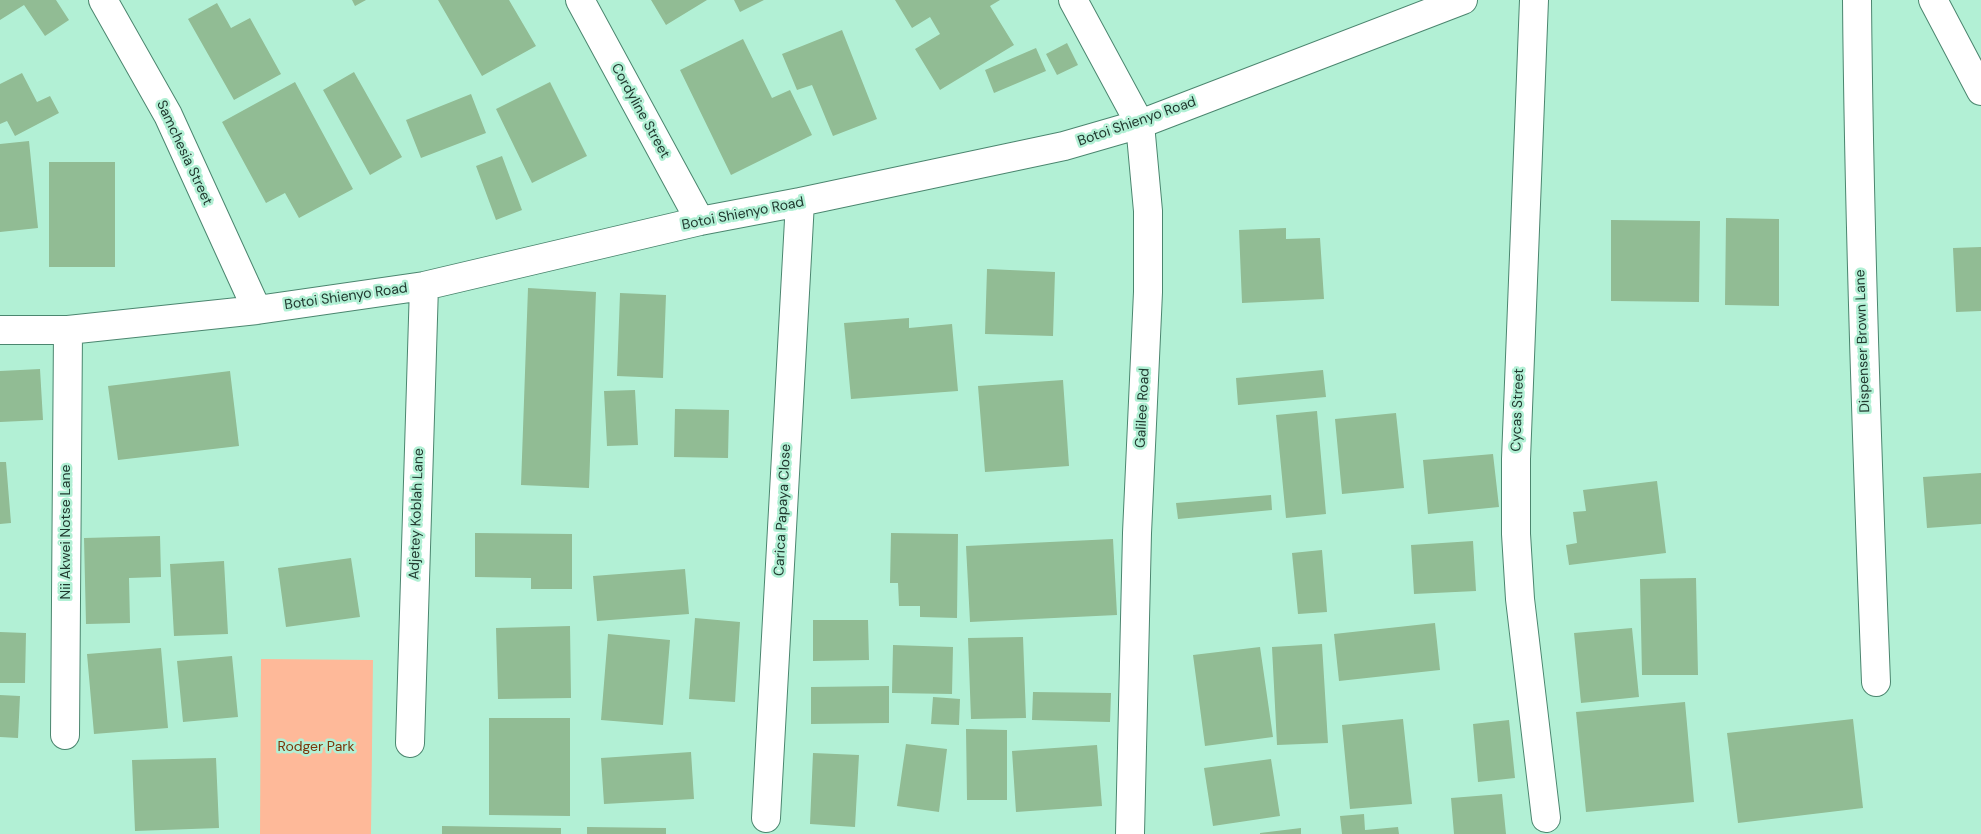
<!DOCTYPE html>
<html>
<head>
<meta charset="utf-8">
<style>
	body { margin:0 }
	canvas { display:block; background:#b2f0d5 }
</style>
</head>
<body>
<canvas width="1981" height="834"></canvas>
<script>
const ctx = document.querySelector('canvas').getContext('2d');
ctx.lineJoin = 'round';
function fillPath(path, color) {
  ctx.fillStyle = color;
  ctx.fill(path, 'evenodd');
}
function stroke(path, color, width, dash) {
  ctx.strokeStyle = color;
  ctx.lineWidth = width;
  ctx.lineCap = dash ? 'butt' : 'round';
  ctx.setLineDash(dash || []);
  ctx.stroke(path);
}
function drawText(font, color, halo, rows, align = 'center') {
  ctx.font = font + ' "DM Sans",sans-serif';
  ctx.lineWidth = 5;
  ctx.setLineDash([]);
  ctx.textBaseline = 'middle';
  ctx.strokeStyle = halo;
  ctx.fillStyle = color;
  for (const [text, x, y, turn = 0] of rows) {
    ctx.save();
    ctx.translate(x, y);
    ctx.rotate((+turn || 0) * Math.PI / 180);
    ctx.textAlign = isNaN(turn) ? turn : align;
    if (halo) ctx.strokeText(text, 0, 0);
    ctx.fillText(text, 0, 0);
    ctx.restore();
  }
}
fillPath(new Path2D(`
	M261,659L373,660L371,834H260Z`), '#feb999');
fillPath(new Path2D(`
	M0,0H56L69,20L45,36L24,5L0,20Z
	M352,0H366L355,6Z
	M438,0H509L536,46L482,76Z
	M651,0H707L666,25Z
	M734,0H764L740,12Z
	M895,0H1000L990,6L1014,45L940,90L915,49L940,34L930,17L912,28Z
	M217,3L231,28L250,18L281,74L234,100L188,19Z
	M842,30L877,119L833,136L812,85L797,90L782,54Z
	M743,39L772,98L790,90L812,135L731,175L680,70Z
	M1067,43L1078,65L1057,75L1046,54Z
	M1036,48L1046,71L994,93L985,70Z
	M354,72L402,157L370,175L323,90Z
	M22,73L37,102L50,96L59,113L15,136L7,121L0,124V84Z
	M295,82L353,189L299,218L285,193L266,203L222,122Z
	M550,82L587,156L532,183L496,109Z
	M471,94L486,133L421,158L406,120Z
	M29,141L38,228L0,232V144Z
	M502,156L522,210L496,220L476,166Z
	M49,162H115V267H49Z
	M1726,218L1779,219V306L1725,305Z
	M1611,220L1700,221L1699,302L1611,301Z
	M1286,228V239L1320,238L1324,299L1242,303L1239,230Z
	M1981,247V311L1956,312L1953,248Z
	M987,269L1055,272L1053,336L985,334Z
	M528,288L596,292L589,488L521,485Z
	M620,293L666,295L663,378L617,376Z
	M909,318V328L952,324L958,391L851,399L844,323Z
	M40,369L43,420L0,422V371Z
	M1323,370L1326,397L1238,405L1236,378Z
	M230,371L239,446L118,460L108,386Z
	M1063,380L1069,466L985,472L978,386Z
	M635,390L638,445L607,446L604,391Z
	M675,409L729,410L728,458L674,457Z
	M1317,411L1326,514L1286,518L1276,415Z
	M1396,413L1404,488L1342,494L1335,419Z
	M1493,454L1499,507L1428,514L1423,460Z
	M0,462H6L11,523L0,524Z
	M1981,473V524L1927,528L1923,477Z
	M1657,481L1666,553L1569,565L1566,545L1577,543L1573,512L1586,511L1583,490Z
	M1271,495L1272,510L1178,519L1176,503Z
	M475,533L572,534V589H531V578L475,577Z
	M891,533L958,534L957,618L920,617V606H899L898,583H890Z
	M160,536L161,577L129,578L130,623L86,624L84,538Z
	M1113,539L1117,615L970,622L966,546Z
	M1473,541L1476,591L1414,594L1411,545Z
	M1322,550L1327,612L1298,614L1292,553Z
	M351,558L360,617L286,627L278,568Z
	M224,561L228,634L174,636L170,564Z
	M685,569L689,614L597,621L593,576Z
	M1696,578L1698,675H1642L1640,579Z
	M695,618L740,622L735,702L689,699Z
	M813,620H868L869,660L813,661Z
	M1435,623L1440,670L1339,681L1334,634Z
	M570,626L571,698L498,699L496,628Z
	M1632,628L1639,697L1581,703L1574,633Z
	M0,632L26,633L25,683H0Z
	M608,634L670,640L663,725L601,720Z
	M1023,637L1026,718L971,719L968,638Z
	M1322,644L1328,743L1277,745L1272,647Z
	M893,645L953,647L952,694L892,693Z
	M1260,647L1273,737L1205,746L1193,655Z
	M161,648L168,728L94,734L87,654Z
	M232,656L238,717L183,722L177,661Z
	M889,686V723L811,724V687Z
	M1033,692L1111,693L1110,722L1032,720Z
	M0,695L20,696L18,738L0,737Z
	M933,697L960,699L959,725L931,724Z
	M1685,702L1694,802L1586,812L1576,712Z
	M489,718H570V816L489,815Z
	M1403,719L1412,804L1350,809L1342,725Z
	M1853,719L1863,808L1738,823L1727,733Z
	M1509,720L1515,778L1478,782L1473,724Z
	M966,729L1007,730V800H967Z
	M906,744L947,749L939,812L897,806Z
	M1097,745L1102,806L1016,812L1012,751Z
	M691,752L694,799L604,804L601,758Z
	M813,753L859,755L855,827L810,824Z
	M216,758L219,828L135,831L132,760Z
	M1271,759L1280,816L1213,826L1204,768Z
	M1502,794L1506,834H1454L1451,798Z
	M1364,814L1365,830L1398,827L1399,834H1342L1340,816Z
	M442,826L561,828V834H442Z
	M587,827L666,828V834H587Z
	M1301,828V834H1260V833Z`), '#91bc94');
const minor = new Path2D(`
	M103,0L168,115L257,310
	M580,0L700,221
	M1073,0L1140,124L1148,211V292L1137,533L1130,834
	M1534,0L1516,459V534L1520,599L1546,818
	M1857,0C1859,228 1867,455 1876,682
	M1933,0L1981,91
	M0,330H68L257,310L424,286L700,221L800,202L1064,146L1140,124L1463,0
	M65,735L68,330
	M410,743L424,286
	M766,818L800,202`);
stroke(minor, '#4b866f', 30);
stroke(minor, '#fff', 28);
drawText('14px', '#20392f', '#b2f0d5', [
	["Cordyline Street",640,111,61],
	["Botoi Shienyo Road",1137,122,-19],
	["Samchesia Street",184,153,65],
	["Botoi Shienyo Road",743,214,-11],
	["Botoi Shienyo Road",346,297,-8],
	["Dispenser Brown Lane",1863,341,-92],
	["Galilee Road",1143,408,-87],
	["Cycas Street",1518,410,-88],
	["Carica Papaya Close",783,510,-87],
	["Adjetey Koblah Lane",417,514,-88],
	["Nii Akwei Notse Lane",66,532,-90]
]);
drawText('14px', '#7a3408', '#b2f0d5', [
	["Rodger Park",316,747]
]);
</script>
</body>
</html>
